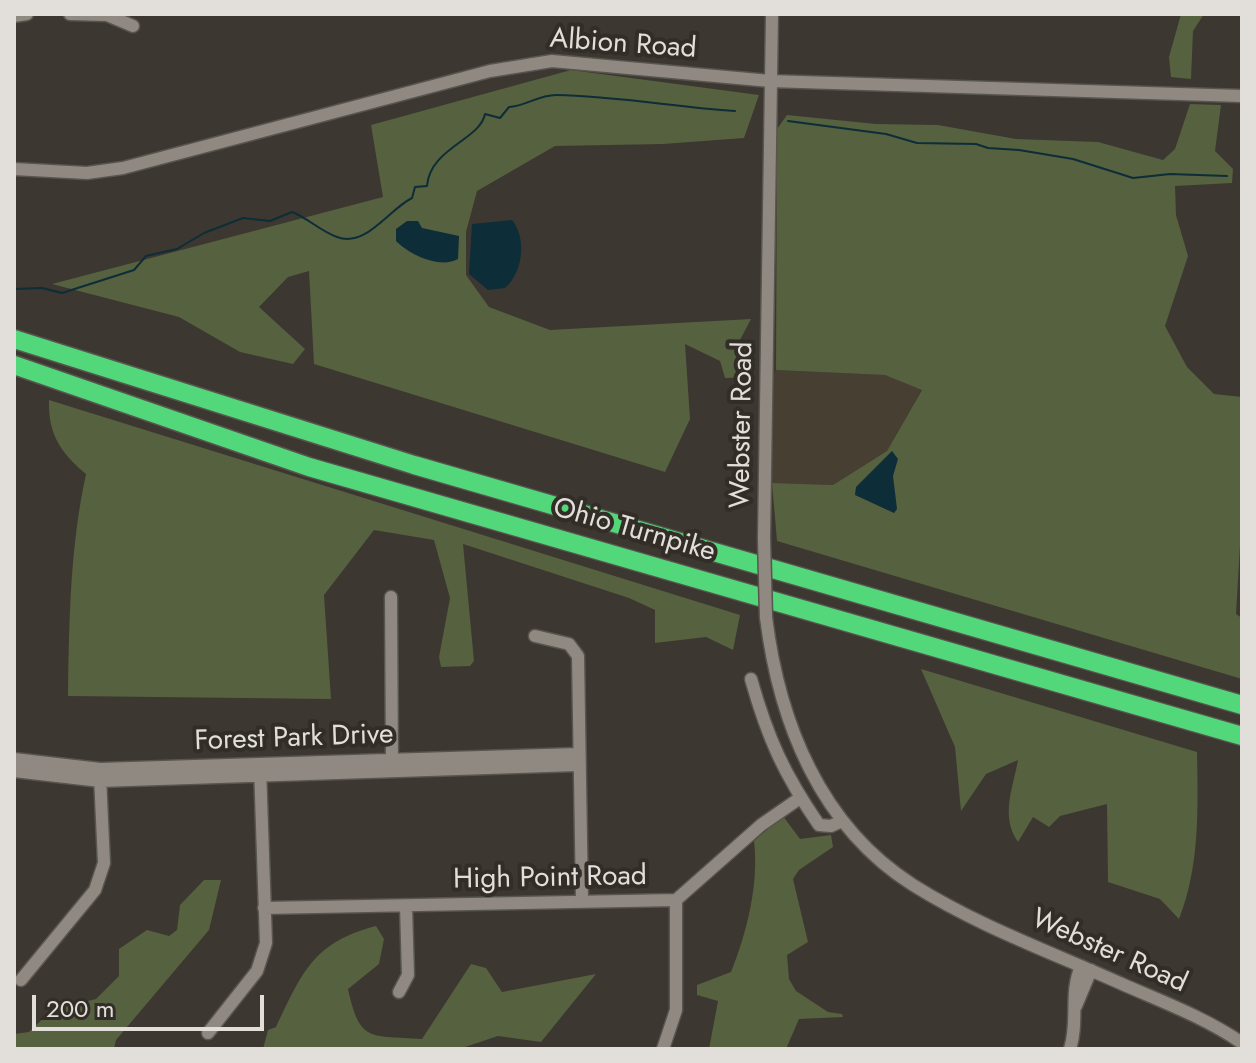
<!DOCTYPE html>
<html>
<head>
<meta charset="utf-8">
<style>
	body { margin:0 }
	#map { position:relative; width:1256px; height:1063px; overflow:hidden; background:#3c3730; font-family:Jost,sans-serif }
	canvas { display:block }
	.frame { position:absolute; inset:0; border:16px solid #e2deda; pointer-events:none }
	.scale { position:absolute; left:32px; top:995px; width:232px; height:36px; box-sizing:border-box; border:4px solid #e2deda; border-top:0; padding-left:10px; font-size:24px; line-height:28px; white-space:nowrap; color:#e2deda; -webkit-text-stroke:6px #322d26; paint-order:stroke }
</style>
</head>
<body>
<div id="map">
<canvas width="1256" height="1063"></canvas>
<div class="frame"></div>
<div class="scale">200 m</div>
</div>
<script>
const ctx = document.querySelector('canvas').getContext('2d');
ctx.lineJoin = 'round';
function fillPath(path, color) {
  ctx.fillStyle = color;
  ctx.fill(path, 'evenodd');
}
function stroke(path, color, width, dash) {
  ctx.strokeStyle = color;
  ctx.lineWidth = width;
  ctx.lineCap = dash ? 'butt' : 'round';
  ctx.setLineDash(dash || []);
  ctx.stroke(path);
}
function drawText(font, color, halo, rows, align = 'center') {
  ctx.font = font + ' Jost,sans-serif';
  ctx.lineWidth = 8;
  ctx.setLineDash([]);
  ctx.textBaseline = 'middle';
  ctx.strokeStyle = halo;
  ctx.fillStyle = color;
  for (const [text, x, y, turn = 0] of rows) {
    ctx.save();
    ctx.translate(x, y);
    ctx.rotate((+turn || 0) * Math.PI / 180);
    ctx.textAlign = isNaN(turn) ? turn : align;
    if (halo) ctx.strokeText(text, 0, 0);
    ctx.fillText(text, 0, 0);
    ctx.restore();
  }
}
fillPath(new Path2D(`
	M776,370L885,375L922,389L887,451L833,485L772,483V378Z`), '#483f33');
fillPath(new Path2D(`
	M1181,14H1204L1193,31L1191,79L1171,77L1169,57Z
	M571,70L759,95L744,138L663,144L555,146L477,191L466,232V275L489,307L550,330L751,319L740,340L755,362L750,377L725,378L720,361L685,344L690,419L665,472L314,364L309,271L288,277L259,307L305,349L293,364L240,352L179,317L52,284L383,197L371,125Z
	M1190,104L1221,105L1215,151L1233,169L1232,183L1175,186L1176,215L1188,256L1165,326L1187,367L1214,394L1242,397L1241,528L1236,614L1242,618V679L777,541L772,483L833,485L887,451L922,390L885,375L776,370L777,129L787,115L876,124L938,125L1016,139L1098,142L1163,160L1175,149Z
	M49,400L740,615L733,650L706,637L655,643V610L629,598L463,544L474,661L470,666L441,667L439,657L450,598L434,540L374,530L324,595L331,699L68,696C69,622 70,547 86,474C60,452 48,434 49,400Z
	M921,669L1197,752C1198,809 1200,866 1179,919L1160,899L1108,882L1107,804L1060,816L1049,827L1033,817L1018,842C1000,816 1013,788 1018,760L986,774L961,811L955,747Z
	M783,816L800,839L831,835L833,847L799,870L793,879L808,942L787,955L789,979L796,991L828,1012L842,1014L843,1017L799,1019L786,1049H709L718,1001L697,995V985L731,972C747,932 759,884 754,841Z
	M204,880H221L209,930L116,1040L114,1049H14V1034L29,1032L53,1009L96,999L119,976V949L147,930L169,936L177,930L180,905Z
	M376,926L384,939L379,964L348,989C360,1044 371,1035 422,1039L471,964L486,968L502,992L596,974L541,1042L498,1036L459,1049H263L268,1030L276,1027C302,973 313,942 376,926Z`), '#56613f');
fillPath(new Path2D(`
	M512,220C527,238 523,273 505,288L488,290L469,274L472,224Z
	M407,221H418L422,228L459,236L458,259C440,269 410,255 396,241V229Z
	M892,451L898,459L893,476L897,509L894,513L855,495L856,487Z`), '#0d2d38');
stroke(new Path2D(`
	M788,121L886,134L917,143L976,144L988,148L1019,150L1073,159L1133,178L1170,174L1227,176
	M14,289L42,288L62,293L134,270L146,256L177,249L204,233L243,218L270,221L292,212C308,218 320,231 337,237C366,248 388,210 412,198L415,187L427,186C430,148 480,140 485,114L500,118L509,107C526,106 538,95 556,95C616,96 675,107 735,111`), '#0d2d38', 2);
const minor = new Path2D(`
	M70,14L107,15L133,26
	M14,16L27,14
	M14,169L87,173L123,168L490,71L552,61L770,81L1242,96
	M764,538L772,14
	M391,597L392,765
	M766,617C779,722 820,826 913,885C978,926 1053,953 1122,984C1163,1002 1206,1018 1242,1043
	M535,636L569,644L578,656L582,901
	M751,679C768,739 784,774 819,825L831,826L842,821
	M14,759L100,769L577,754
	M14,771L100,781L577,765
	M264,908L676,900L761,825L800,798
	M21,980L95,890L104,863L100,776
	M399,992L408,975L406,906
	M1076,1006L1091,970
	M208,1033L257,971L266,943L260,767
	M663,1049L676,1010V900
	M1070,1049C1079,1021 1069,994 1081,966`);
const highway = new Path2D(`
	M14,339L414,465L1242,705
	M14,365L309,467L1242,736`);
stroke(minor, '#58544e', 15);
stroke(highway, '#58544e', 21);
stroke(minor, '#908982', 12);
stroke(highway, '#52d77a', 18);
const minorBridge = new Path2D(`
	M764,538L766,617`);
stroke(minorBridge, '#58544e', 15, []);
stroke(minorBridge, '#908982', 12);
drawText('28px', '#e2deda', '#322d26', [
	["Albion Road",623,45,4],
	["Webster Road",743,425,-89],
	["Ohio Turnpike",634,531,16],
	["Forest Park Drive",294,739,-2],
	["High Point Road",550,879,-1],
	["Webster Road",1109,952,24]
]);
</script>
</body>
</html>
